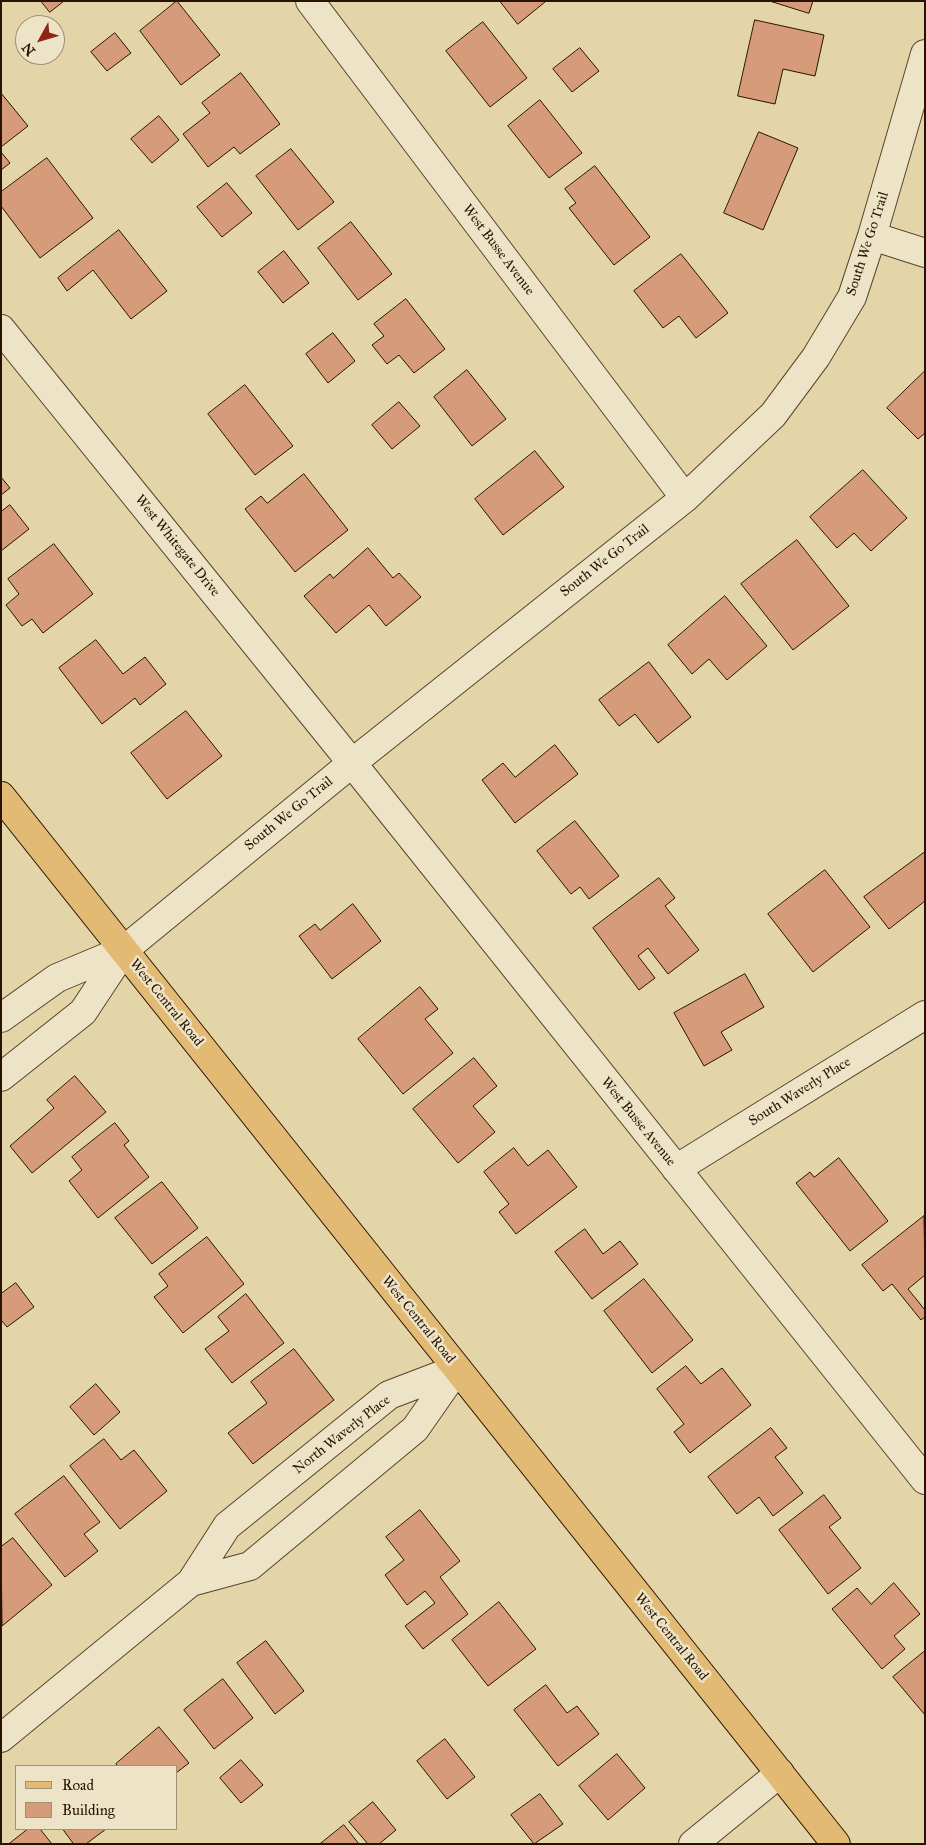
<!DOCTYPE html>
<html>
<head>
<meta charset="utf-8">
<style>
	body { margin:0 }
	#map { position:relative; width:926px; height:1845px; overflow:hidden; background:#e4d5a9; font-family:"IM FELL Great Primer",serif }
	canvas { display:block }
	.frame { position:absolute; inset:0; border:2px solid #291201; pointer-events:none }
	.legend { position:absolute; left:15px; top:1765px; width:162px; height:65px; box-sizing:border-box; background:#ede4c7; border:1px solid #9f9078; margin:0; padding:6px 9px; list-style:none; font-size:15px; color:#291201 }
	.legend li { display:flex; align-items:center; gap:10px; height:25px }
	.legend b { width:25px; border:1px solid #9f9078 }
	.north { position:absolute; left:15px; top:15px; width:50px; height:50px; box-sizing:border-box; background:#ede4c7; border:1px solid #9f9078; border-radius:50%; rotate:231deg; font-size:14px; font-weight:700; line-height:20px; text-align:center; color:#291201 }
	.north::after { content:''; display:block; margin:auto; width:18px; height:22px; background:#8f2418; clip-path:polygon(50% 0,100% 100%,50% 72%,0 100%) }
</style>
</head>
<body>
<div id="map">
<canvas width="926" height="1845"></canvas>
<div class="frame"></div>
<ul class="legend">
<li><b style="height:6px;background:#e2ba74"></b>Road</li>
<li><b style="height:14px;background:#d69c7a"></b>Building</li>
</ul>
<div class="north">N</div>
</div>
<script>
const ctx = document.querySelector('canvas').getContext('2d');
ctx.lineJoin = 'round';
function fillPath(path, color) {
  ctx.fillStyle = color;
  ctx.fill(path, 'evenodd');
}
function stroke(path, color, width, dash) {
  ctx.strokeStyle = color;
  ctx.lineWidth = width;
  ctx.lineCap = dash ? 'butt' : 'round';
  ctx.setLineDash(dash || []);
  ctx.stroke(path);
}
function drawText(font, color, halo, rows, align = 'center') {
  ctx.font = font + ' "IM FELL Great Primer",serif';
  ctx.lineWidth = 5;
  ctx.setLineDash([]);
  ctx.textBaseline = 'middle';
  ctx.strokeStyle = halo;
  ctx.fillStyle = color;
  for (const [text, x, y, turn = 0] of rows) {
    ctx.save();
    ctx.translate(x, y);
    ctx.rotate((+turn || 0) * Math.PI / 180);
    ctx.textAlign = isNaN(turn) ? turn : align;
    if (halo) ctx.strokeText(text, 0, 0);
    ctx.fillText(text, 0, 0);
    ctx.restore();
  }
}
const building = new Path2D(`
	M41,1H64L50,12Z
	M177,1L220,55L181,85L140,31Z
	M500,1H544L545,2L518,24Z
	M770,1H813L809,13Z
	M755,20L824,35L815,76L783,69L775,104L738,96Z
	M483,22L527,78L490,107L446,51Z
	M115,33L131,53L107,71L91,52Z
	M580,48L599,71L572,92L553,69Z
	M241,73L280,124L240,154L234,147L208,167L183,134L210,113L202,103Z
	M1,93L28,126L1,147Z
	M540,100L582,153L549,178L508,126Z
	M159,116L179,140L152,163L131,139Z
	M759,132L798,148L763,230L724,213Z
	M291,149L334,202L298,230L256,176Z
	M1,152L10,163L1,170Z
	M47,158L93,218L40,258L1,206V192Z
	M595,166L650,237L614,265L569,208L576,203L565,189Z
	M227,183L252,213L222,237L197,207Z
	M351,222L392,274L358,300L318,248Z
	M119,230L167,291L131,319L93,270L67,291L58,278Z
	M284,251L309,283L283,303L258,272Z
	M681,254L728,313L696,338L679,316L663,328L634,291Z
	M406,299L445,349L414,373L399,355L387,364L372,345L384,336L374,324Z
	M333,333L355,361L328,383L306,354Z
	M467,370L506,419L472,446L434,397Z
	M925,371V433L918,439L887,408Z
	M245,385L293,446L255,475L208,414Z
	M399,402L420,426L392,449L372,425Z
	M535,451L564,487L503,535L475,499Z
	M863,470L907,518L871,551L854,533L837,548L810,517Z
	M304,474L348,530L295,572L245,509L261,496L267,503Z
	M1,477L10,488L1,495Z
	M10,505L29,529L1,551V512Z
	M797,540L849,606L793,650L741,584Z
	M54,544L93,594L43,633L32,619L22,626L6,605L19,594L8,579Z
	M368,548L393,578L399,573L421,597L386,626L369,605L336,633L304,596L330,574L333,578Z
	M725,596L767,646L727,680L709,659L692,674L668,645Z
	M96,640L123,674L145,657L166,684L140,705L135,698L102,724L59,668Z
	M649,662L691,717L658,743L635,714L619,726L599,700Z
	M186,711L222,756L167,799L131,753Z
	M555,745L578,774L515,823L482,780L503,763L515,777Z
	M575,821L619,876L589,899L580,887L571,894L537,851Z
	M925,852V901L889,929L864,897Z
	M825,870L870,927L813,972L768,914Z
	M659,878L675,898L665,906L699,950L668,974L648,948L638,956L655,978L639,990L593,928Z
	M353,904L381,941L332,979L299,936L315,924L320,930Z
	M745,974L764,1007L721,1032L732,1050L704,1066L674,1013Z
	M420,987L438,1009L425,1019L453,1053L403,1094L358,1039Z
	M474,1058L497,1086L473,1106L495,1132L458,1163L413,1109Z
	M75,1076L106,1112L32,1173L10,1146L54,1108L47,1100Z
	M115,1123L129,1141L124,1145L149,1177L98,1218L69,1181L82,1170L72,1157Z
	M514,1148L528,1166L548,1150L577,1187L516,1234L499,1212L509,1204L484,1172Z
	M839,1158L888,1221L850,1251L796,1183L810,1172L814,1177Z
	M162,1182L198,1228L152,1264L115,1218Z
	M924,1216L925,1275L908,1289L925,1310V1317L921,1320L892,1284L883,1291L862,1265Z
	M585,1229L603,1254L620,1241L638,1264L592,1299L555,1252Z
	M207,1237L244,1284L183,1333L154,1297L168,1286L159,1274Z
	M644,1279L693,1340L652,1373L604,1311Z
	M16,1283L34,1307L7,1327L1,1320V1294Z
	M246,1294L284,1343L232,1383L205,1349L229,1331L218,1317Z
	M294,1349L334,1400L253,1464L228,1433L267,1403L251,1382Z
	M686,1366L701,1384L722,1368L751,1405L690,1453L674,1432L684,1424L657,1389Z
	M96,1384L120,1412L94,1435L70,1407Z
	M771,1428L787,1448L775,1457L803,1493L773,1516L759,1497L737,1514L708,1477Z
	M104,1439L121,1460L134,1450L167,1491L120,1529L70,1466Z
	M64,1476L100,1522L84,1534L98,1551L65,1577L15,1514Z
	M824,1495L841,1518L829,1527L861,1568L828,1594L779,1530Z
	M420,1510L460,1561L440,1577L468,1614L423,1649L405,1626L435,1603L425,1591L407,1605L385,1575L404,1560L386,1537Z
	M13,1538L52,1585L2,1626L1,1547Z
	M894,1583L920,1614L894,1636L905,1649L882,1669L832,1609L857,1588L871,1604Z
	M499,1602L536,1649L488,1686L452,1640Z
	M266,1641L304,1691L275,1714L237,1663Z
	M925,1651V1715L893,1677Z
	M223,1679L253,1718L214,1749L184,1710Z
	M546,1685L567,1713L577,1706L599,1734L558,1766L514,1710Z
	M159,1727L189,1763L176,1773V1766H118L116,1764Z
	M445,1739L475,1777L447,1799L417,1761Z
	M617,1754L645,1788L608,1820L579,1786Z
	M241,1760L263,1785L241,1803L220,1778Z
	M540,1794L563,1824L534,1844L511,1815Z
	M373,1802L396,1830L379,1844H368L349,1822Z
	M344,1825L359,1844H320Z
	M28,1829H40L52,1844H9Z
	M63,1829H106L86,1844H74Z`);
fillPath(building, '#d69c7a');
stroke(building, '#291201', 1);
const minor = new Path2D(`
	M310,1L685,498
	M872,236L925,253
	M1,329L352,763L925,1480
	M1,1018L57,978L124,950
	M1,1077L83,1012L124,950L352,763L685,498L773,415L816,357L852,297L872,236L925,54
	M676,1169L925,1015
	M191,1582L250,1566L415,1429L457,1369
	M1,1738L191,1582L227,1526L389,1395L457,1369
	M693,1844L780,1773`);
const major = new Path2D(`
	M1,796L836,1844`);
stroke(minor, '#58432b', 30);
stroke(major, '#291201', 30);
stroke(minor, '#ede4c7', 28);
stroke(major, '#e2ba74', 28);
drawText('14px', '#291201', '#ede4c7', [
	["South We Go Trail",868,244,-72],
	["West Busse Avenue",498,250,53],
	["West Whitegate Drive",177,546,51],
	["South We Go Trail",605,561,-38],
	["South We Go Trail",289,814,-39],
	["West Central Road",166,1003,51],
	["South Waverly Place",800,1092,-32],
	["West Busse Avenue",638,1122,51],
	["West Central Road",418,1320,51],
	["North Waverly Place",342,1435,-38],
	["West Central Road",671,1637,51]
]);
</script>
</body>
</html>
